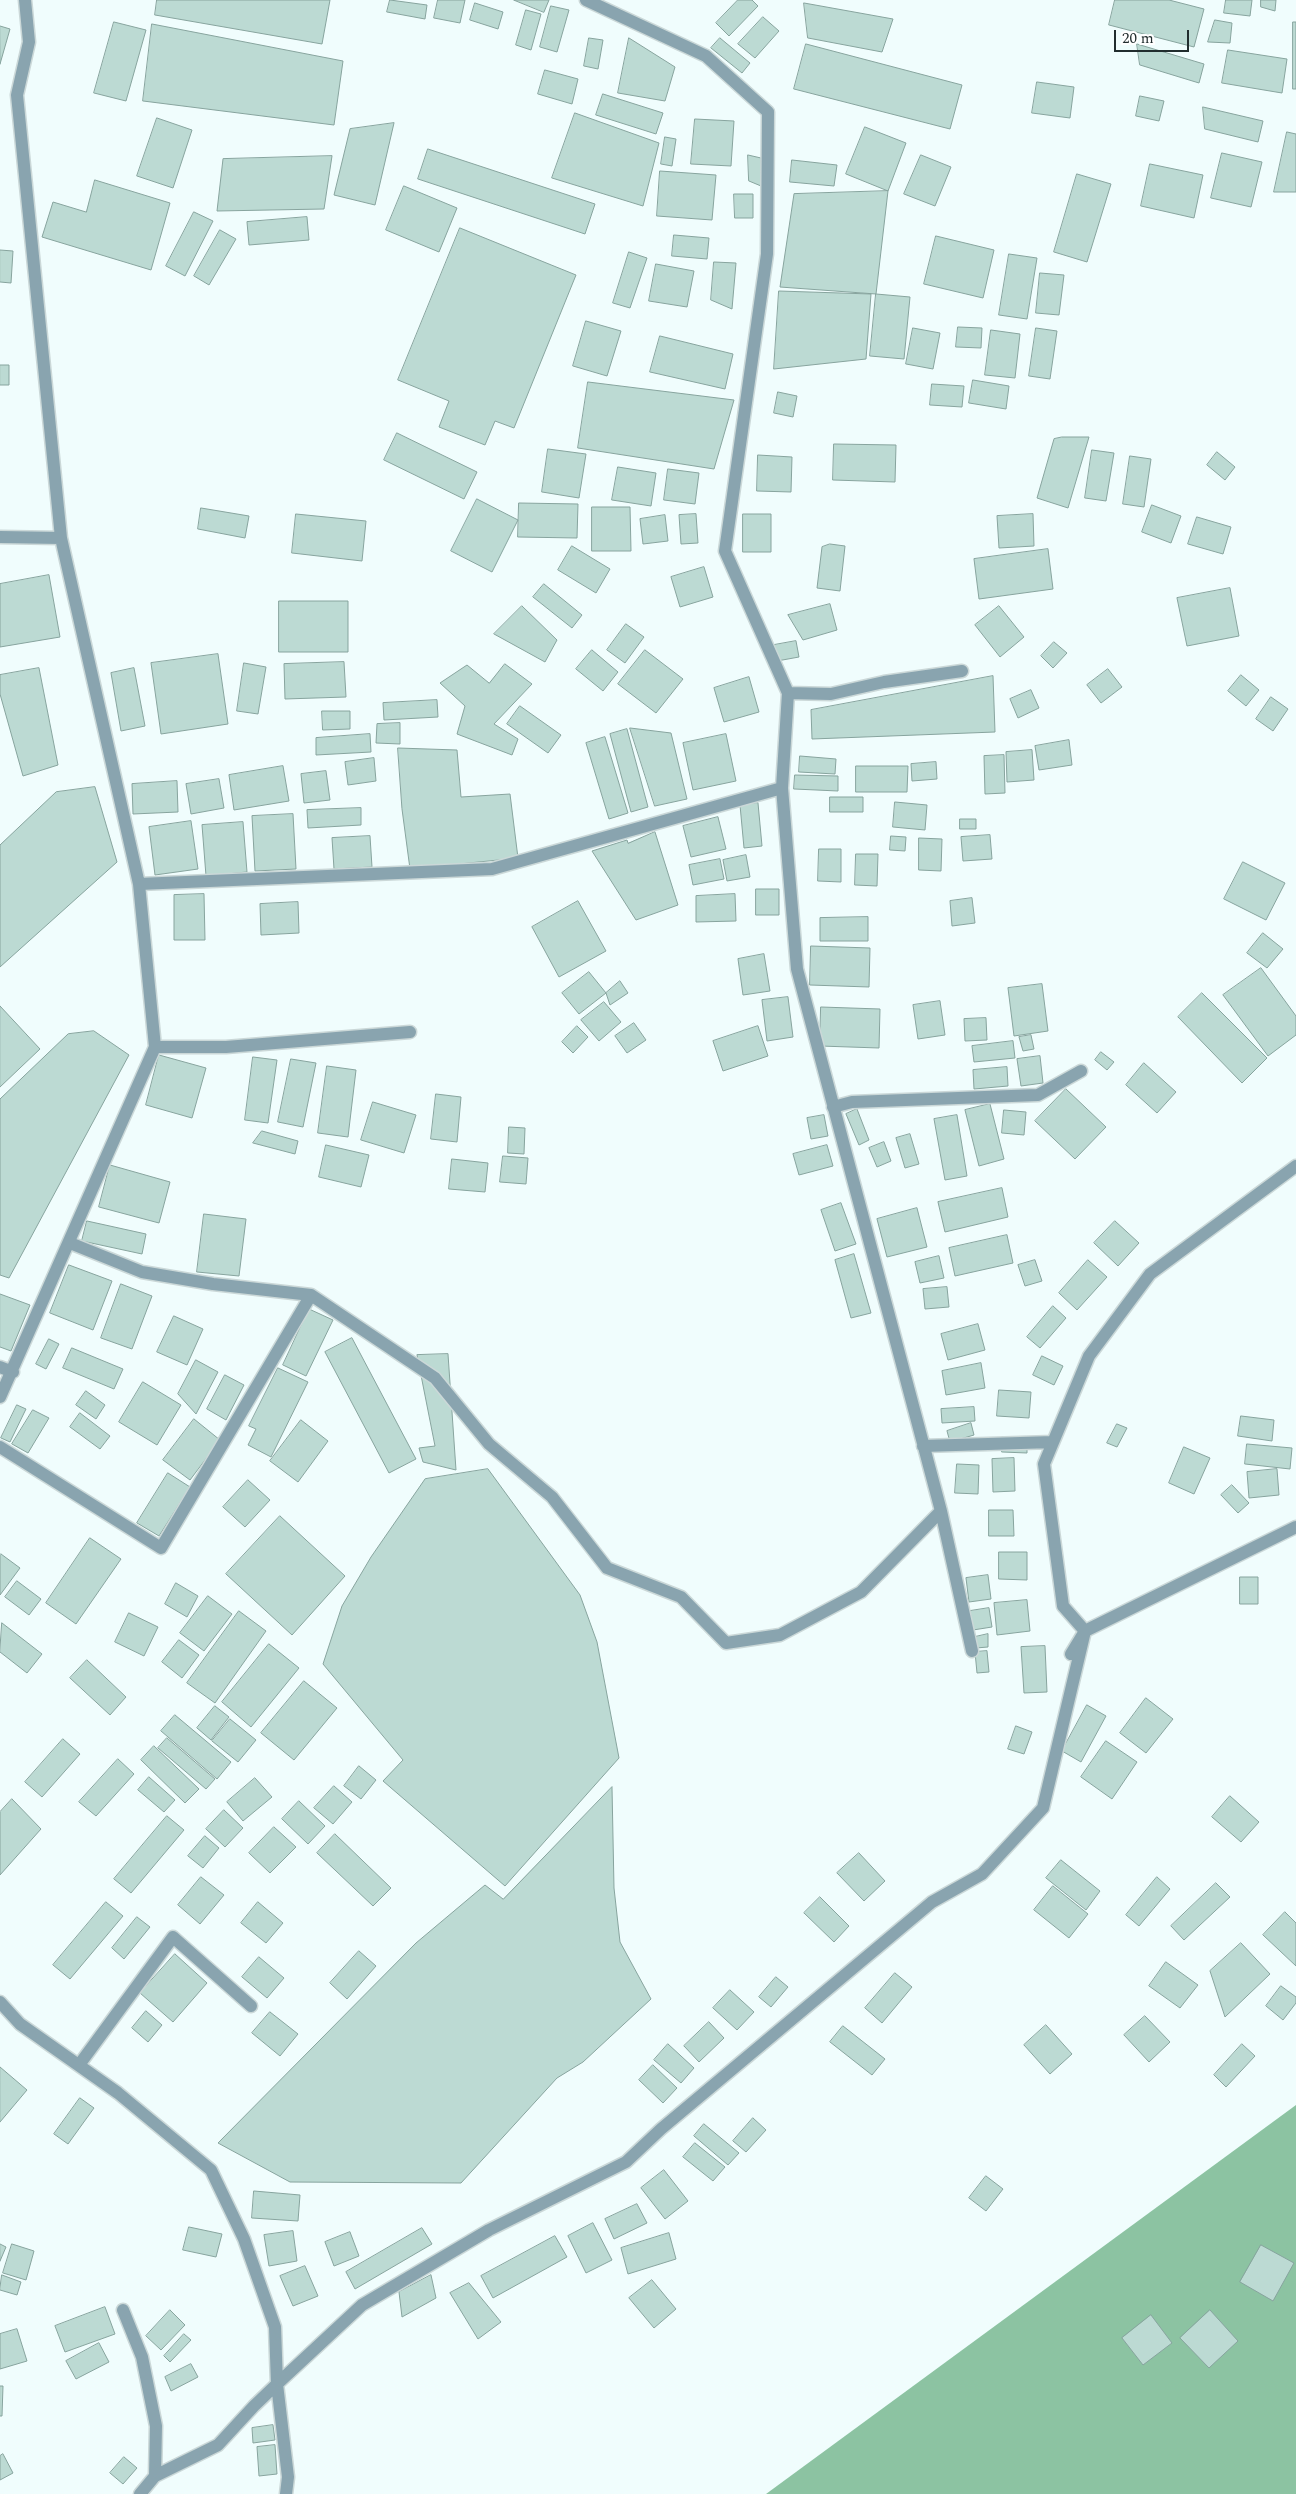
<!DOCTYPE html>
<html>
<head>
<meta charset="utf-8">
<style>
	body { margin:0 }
	#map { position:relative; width:1296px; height:2494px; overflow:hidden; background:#f0fdfd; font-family:Spectral,serif }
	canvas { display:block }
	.scale { position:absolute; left:1114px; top:30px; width:75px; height:22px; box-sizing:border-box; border:2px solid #212d2e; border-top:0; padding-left:6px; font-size:15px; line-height:18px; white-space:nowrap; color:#212d2e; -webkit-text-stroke:4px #fff; paint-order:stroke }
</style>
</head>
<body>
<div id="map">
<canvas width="1296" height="2494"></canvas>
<div class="scale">20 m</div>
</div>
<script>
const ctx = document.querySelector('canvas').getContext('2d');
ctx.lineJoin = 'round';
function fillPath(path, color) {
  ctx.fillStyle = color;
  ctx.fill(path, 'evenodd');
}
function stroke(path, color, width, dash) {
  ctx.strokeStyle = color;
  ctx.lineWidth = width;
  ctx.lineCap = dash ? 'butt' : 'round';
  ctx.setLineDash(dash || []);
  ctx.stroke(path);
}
fillPath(new Path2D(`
	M1296,2105V2494H766Z`), '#8cc3a2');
const building = new Path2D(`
	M157,0H330L322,44L155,15Z
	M390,0L427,5L425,19L387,12Z
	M438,0H465L460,23L434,18Z
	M514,0H549L544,12Z
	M738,0H752L758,6L729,36L716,23Z
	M1115,0H1169L1204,9L1194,47L1109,25Z
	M1226,0H1252L1250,16L1224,13Z
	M1261,0H1276L1275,11L1261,7Z
	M475,3L503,12L498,29L470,20Z
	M804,3L893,19L882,52L808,38Z
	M551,6L569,10L557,52L540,47Z
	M526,10L541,14L531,50L516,45Z
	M763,17L779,31L755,58L738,44Z
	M1215,20L1232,23L1230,43L1208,42Z
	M114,22L146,30L126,101L94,93Z
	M1293,22H1296V89H1293Z
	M152,24L343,61L334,125L143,101Z
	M0,26L10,29L0,64Z
	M589,38L603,40L598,69L584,66Z
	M629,38L675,67L665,101L618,93Z
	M720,38L750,63L742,73L711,48Z
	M806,44L962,85L950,129L794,89Z
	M1137,44L1204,64L1199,83L1140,65Z
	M1228,50L1287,59L1282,93L1222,83Z
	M545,70L578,79L572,104L538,94Z
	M1037,82L1074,87L1070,118L1032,113Z
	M603,94L663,113L656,134L596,115Z
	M1140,96L1164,101L1159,121L1136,116Z
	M1203,107L1263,121L1258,142L1205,129Z
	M575,113L659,143L643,206L552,178Z
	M157,118L192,130L173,188L137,176Z
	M695,119L734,121L731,166L691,164Z
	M394,123L375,205L334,195L350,129Z
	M865,127L906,143L888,191L846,174Z
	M1287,132L1296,134V192H1274Z
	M665,137L676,139L672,166L661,164Z
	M428,149L595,204L585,234L418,179Z
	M1222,153L1262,162L1251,207L1211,198Z
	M748,155L761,158V186L749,181Z
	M921,155L951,167L935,206L904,194Z
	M332,156L324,209L217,211L223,159Z
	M792,160L837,165L834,186L790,182Z
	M1150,164L1203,175L1194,218L1141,206Z
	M660,171L716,175L712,220L657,216Z
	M1077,174L1111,184L1087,262L1054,252Z
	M95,180L170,203L151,270L42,237L53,202L86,212Z
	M404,186L457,208L439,252L386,230Z
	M888,191L876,294L780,287L794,194Z
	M734,194H753V218H735Z
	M194,212L213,221L185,276L166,266Z
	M307,217L309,240L249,245L247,222Z
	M460,228L576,275L514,428L495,421L485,445L439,427L449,401L398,380Z
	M220,230L236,239L209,285L194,276Z
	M674,235L709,238L707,259L672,256Z
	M936,236L994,250L983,298L924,284Z
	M0,250L13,251L11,283L0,282Z
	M629,252L647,258L630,308L613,303Z
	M1009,254L1037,258L1027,319L999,315Z
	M714,262L736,263L732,309L711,300Z
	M656,264L694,271L687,307L649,301Z
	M1040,273L1064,275L1059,315L1036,313Z
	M779,291L871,294L866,359L774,369Z
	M876,294L910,297L904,359L870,356Z
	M586,321L621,331L607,376L573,366Z
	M958,327L982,328L981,348L956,347Z
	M913,328L940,333L933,369L906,364Z
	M1036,328L1057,331L1050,379L1029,376Z
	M991,330L1020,334L1015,378L985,375Z
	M660,336L733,354L725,389L650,372Z
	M0,365H9V385H0Z
	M973,380L1009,386L1006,409L969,403Z
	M588,382L734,400L714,469L578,448Z
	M932,384L964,386L962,407L930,405Z
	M778,392L797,396L793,417L774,413Z
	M397,433L477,472L464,499L384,460Z
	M1062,437H1089L1068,508L1037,498L1054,439Z
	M834,444L896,445L895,482L833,480Z
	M548,449L586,454L579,498L542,492Z
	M1092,450L1114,453L1106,501L1085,498Z
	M1217,452L1235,467L1225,480L1207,465Z
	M758,455L792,457L791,492L757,491Z
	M1130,456L1151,459L1144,507L1123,504Z
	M618,467L656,473L651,506L612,500Z
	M668,469L699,473L695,504L664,500Z
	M477,499L518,520L492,572L451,551Z
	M519,503L578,504L577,538L518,537Z
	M1152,505L1181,516L1171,543L1142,532Z
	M592,507H630L631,551H592Z
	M201,508L249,516L245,538L198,529Z
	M296,514L366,521L362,561L292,553Z
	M696,514L698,543L681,544L679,515Z
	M743,514H771V552H743Z
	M1033,514L1034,546L999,548L997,516Z
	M665,515L668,541L643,544L640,519Z
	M1197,517L1231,527L1223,554L1188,544Z
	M830,544L845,546L840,591L817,588L822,547Z
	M572,546L610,569L596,593L558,570Z
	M1048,549L1053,589L979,599L974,559Z
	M704,567L713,597L680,607L671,577Z
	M49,575L60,637L0,647V584Z
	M544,584L582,615L572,628L533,597Z
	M1230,588L1239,636L1187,646L1177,598Z
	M279,601H348V652H279Z
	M830,604L837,630L803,640L788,615Z
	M522,606L557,640L545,662L494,634Z
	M999,606L1024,637L1000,657L975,625Z
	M626,624L644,637L625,663L607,650Z
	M796,641L799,657L777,661L774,645Z
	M1054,642L1067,653L1053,668L1041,656Z
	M592,650L618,672L603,691L576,669Z
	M645,650L683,679L656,713L618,684Z
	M218,654L228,724L161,734L151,663Z
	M344,662L346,697L285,699L284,664Z
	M244,663L266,667L258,714L237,711Z
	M505,664L532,684L494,724L518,739L512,755L457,734L465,706L440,683L467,665L489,683Z
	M39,668L58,765L23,776L0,694V675Z
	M134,668L145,726L121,731L111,673Z
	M1108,669L1122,687L1101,703L1087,685Z
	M1241,675L1259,690L1246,706L1228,691Z
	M993,676L995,732L812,739L811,710Z
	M749,677L759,712L724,722L714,688Z
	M1031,690L1039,708L1018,718L1010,699Z
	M1271,697L1288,709L1273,731L1256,719Z
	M437,700L438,717L384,720L383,703Z
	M520,706L561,735L548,753L507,724Z
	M322,711H350V729L323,730Z
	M400,723V744L376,743L377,724Z
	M630,728L671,733L687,799L655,806Z
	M627,729L648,807L631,812L610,734Z
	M370,734L371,752L316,755V738Z
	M726,734L736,781L693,790L683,743Z
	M605,737L628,813L609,819L586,743Z
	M1069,740L1072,765L1039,770L1035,746Z
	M398,748L457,750L461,797L510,794L518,858L410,869L402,809Z
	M1032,750L1034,780L1007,782L1006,752Z
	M1004,755L1005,793L985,794L984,756Z
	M800,756L836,759L835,774L799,772Z
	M374,758L376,781L348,785L345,762Z
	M936,762L937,779L912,781L911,764Z
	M283,766L289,801L234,810L229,775Z
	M856,766H908L907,792H856Z
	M326,771L330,800L304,803L301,774Z
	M795,775L838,776V791L794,789Z
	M219,779L224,808L191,814L186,784Z
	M177,781L178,812L133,814L132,784Z
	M95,787L117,862L0,967V845L56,792Z
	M830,797H863V812H830Z
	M895,802L927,805L925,830L893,827Z
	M758,803L762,846L744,848L740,805Z
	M361,808V825L308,828L307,810Z
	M293,814L296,869L255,871L252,816Z
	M718,817L726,849L691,857L683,826Z
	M960,819H976V829H960Z
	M191,821L198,869L155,875L149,827Z
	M243,822L247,872L206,876L202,825Z
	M655,832L678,905L636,920L592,851L627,840L628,843Z
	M990,835L992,859L963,861L961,837Z
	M370,836L372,867L334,869L332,838Z
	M891,836L906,837L905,851L890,850Z
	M919,838L942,839L941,871L919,870Z
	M819,849H841V882L818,881Z
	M856,854H878L877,886L855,885Z
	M746,855L750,877L727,881L723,860Z
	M720,859L724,879L693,885L689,865Z
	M1243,862L1285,883L1266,920L1224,899Z
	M756,889H779V915H756Z
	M204,894L205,940H174V895Z
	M735,894L736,921L696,922V896Z
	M972,898L975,923L952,926L950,901Z
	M578,901L606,951L559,977L532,927Z
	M298,902L299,933L261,935L260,904Z
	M868,917V941H820V918Z
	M1263,933L1283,949L1267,968L1247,953Z
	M811,946L870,948L869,987L810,985Z
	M764,954L770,991L743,995L738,959Z
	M1261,968L1296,1016V1035L1268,1056L1223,995Z
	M589,972L606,993L579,1014L562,993Z
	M620,981L628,993L610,1005L606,993Z
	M1042,984L1048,1031L1014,1036L1008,988Z
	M1202,993L1267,1058L1242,1083L1178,1017Z
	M788,997L793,1037L767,1041L762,1000Z
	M940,1001L945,1035L918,1039L913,1005Z
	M604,1002L621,1022L599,1041L581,1020Z
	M0,1006L40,1049L0,1087Z
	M821,1007L880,1009L879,1048L820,1046Z
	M986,1018L987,1040L965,1041L964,1019Z
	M634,1023L646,1040L627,1053L615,1036Z
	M577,1026L588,1037L573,1053L562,1042Z
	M758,1026L768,1056L723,1071L713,1041Z
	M94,1031L129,1055L9,1278L0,1275V1099L68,1034Z
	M1031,1035L1034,1049L1023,1051L1019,1037Z
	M1013,1041L1015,1058L974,1062L972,1046Z
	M1101,1052L1114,1062L1107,1070L1095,1060Z
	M159,1055L206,1068L192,1118L146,1105Z
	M1040,1056L1043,1083L1021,1086L1017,1059Z
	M253,1057L277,1060L268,1123L245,1120Z
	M291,1059L316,1063L303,1127L278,1122Z
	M1144,1063L1176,1092L1157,1113L1126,1085Z
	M327,1066L356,1070L348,1137L318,1133Z
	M1007,1067L1008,1086L974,1089L973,1070Z
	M1066,1089L1106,1127L1075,1159L1035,1121Z
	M436,1094L461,1097L457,1142L431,1139Z
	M373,1102L416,1115L404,1153L361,1140Z
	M990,1104L1004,1159L979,1166L965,1110Z
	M857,1109L869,1140L859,1145L846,1114Z
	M1004,1110L1026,1112L1024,1135L1002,1133Z
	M824,1115L828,1136L811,1139L807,1118Z
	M957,1115L967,1176L945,1180L934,1119Z
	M509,1127L525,1128L524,1154L508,1153Z
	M262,1131L298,1141L295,1154L253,1143Z
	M910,1134L919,1164L905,1168L896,1138Z
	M884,1142L891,1161L877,1167L869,1148Z
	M326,1145L369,1155L361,1187L319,1177Z
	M827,1145L833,1166L799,1175L793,1154Z
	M503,1156L528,1158L526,1184L500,1182Z
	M452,1159L488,1163L485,1192L449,1189Z
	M110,1165L170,1182L159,1223L99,1207Z
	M1002,1188L1008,1217L945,1232L938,1202Z
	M841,1203L856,1244L835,1251L821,1210Z
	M917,1208L927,1247L887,1257L877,1219Z
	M204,1214L246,1219L239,1276L197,1272Z
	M87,1221L146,1234L142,1254L82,1241Z
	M1115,1221L1139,1243L1118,1266L1094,1243Z
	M1007,1235L1013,1263L955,1276L949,1248Z
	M854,1254L871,1313L851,1318L835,1260Z
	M939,1256L944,1278L920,1283L915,1262Z
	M1035,1260L1042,1281L1025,1286L1018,1265Z
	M1088,1260L1107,1277L1077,1310L1059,1293Z
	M69,1265L112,1281L93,1330L50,1313Z
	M121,1284L152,1296L132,1349L101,1338Z
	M947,1287L949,1307L925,1309L923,1289Z
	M0,1294L30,1305L11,1351L0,1347Z
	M1053,1306L1066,1318L1040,1348L1027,1337Z
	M309,1309L333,1320L306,1376L283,1365Z
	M174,1316L203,1329L187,1365L157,1352Z
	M978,1324L985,1350L948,1360L941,1334Z
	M352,1338L416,1459L389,1473L325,1352Z
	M49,1339L59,1344L46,1369L36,1364Z
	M72,1348L123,1369L114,1389L63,1368Z
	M448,1354L456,1470L423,1462L419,1448L435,1446L417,1355Z
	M1042,1356L1063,1366L1054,1385L1033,1375Z
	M196,1360L218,1372L196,1414L178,1394Z
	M981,1363L985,1388L946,1395L942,1371Z
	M278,1368L308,1382L271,1457L248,1445L256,1429L249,1426Z
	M225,1375L244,1385L226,1420L207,1409Z
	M143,1382L181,1405L157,1445L119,1422Z
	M999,1390L1031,1392L1029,1418L997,1416Z
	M86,1391L105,1405L96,1419L76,1405Z
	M17,1405L26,1409L10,1442L1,1438Z
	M974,1407L975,1421L942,1423L941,1409Z
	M33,1410L49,1418L28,1453L12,1444Z
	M80,1413L110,1436L100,1449L70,1427Z
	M1241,1416L1274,1420L1272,1441L1238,1436Z
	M194,1419L220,1440L190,1480L163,1460Z
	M301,1420L328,1441L298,1482L270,1461Z
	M971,1423L974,1435L950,1442L947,1431Z
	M1117,1424L1127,1428L1117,1447L1107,1443Z
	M1002,1437H1027V1453L1002,1452Z
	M1247,1444L1292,1448L1290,1469L1245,1464Z
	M1184,1447L1210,1458L1194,1494L1169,1483Z
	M1014,1458L1015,1491L993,1492L992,1459Z
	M957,1464L979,1465L978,1494L955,1493Z
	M488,1469L580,1595L597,1642L619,1758L505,1886L383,1781L403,1760L323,1664L342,1606L371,1557L425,1479Z
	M1277,1469L1279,1495L1249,1498L1247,1472Z
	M168,1473L190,1487L159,1536L137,1523Z
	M248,1480L270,1500L245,1527L223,1507Z
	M1232,1485L1249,1503L1238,1513L1221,1495Z
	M989,1510H1013L1014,1536H989Z
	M280,1516L345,1576L292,1635L226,1574Z
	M90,1538L121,1559L76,1624L46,1603Z
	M999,1552H1027V1580L999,1579Z
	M1,1554L20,1568L0,1595V1555Z
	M988,1575L991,1599L969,1602L966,1578Z
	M1240,1577H1258V1604H1240Z
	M17,1581L41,1599L29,1615L5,1597Z
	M176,1583L198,1596L187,1617L165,1604Z
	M208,1596L232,1614L204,1651L180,1633Z
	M1027,1600L1030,1631L997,1635L994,1603Z
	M989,1608L992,1627L973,1630L970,1611Z
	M239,1611L266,1631L215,1703L187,1683Z
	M129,1613L158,1627L144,1656L115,1642Z
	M2,1623L42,1654L27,1673L0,1652Z
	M988,1634V1647L976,1648L975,1637Z
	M179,1640L199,1655L182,1678L162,1662Z
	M269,1644L299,1668L251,1727L222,1702Z
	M1045,1646L1047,1692L1024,1693L1021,1647Z
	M987,1651L989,1672L977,1673L975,1652Z
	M87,1660L126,1697L110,1715L70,1678Z
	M304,1681L337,1708L294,1760L261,1733Z
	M1146,1698L1173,1719L1146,1753L1120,1733Z
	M1087,1705L1106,1716L1081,1762L1062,1751Z
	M215,1706L229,1717L211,1740L197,1728Z
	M175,1715L231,1762L217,1779L161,1731Z
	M230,1719L256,1740L238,1762L212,1741Z
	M1016,1726L1032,1732L1024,1754L1008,1749Z
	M167,1738L215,1779L206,1789L158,1748Z
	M63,1739L80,1754L42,1797L25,1782Z
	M1106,1741L1137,1762L1112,1799L1081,1777Z
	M154,1746L199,1789L185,1803L141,1760Z
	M118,1759L134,1774L96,1816L79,1802Z
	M359,1766L376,1780L361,1799L344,1786Z
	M149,1777L175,1800L164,1812L138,1790Z
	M255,1778L272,1797L243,1821L227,1802Z
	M334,1786L352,1802L333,1824L314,1808Z
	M612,1787L614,1888L620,1942L651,1999L583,2062L557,2078L461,2183L290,2182L218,2143L416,1943L485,1885L503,1899Z
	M1230,1796L1259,1822L1241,1842L1212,1817Z
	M12,1799L41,1829L0,1875V1812Z
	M299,1801L325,1826L308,1844L282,1819Z
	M224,1810L243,1828L225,1847L206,1829Z
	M167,1816L184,1830L131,1893L114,1879Z
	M274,1827L296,1847L270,1873L249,1853Z
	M335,1834L391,1888L373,1906L317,1853Z
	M205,1836L219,1848L203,1868L188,1856Z
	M859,1853L885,1881L864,1901L837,1873Z
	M1061,1860L1100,1891L1086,1910L1046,1878Z
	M201,1877L224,1895L200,1924L178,1905Z
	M1157,1877L1170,1889L1139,1926L1126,1915Z
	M1216,1883L1230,1897L1184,1940L1171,1926Z
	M1053,1886L1088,1914L1069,1938L1034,1910Z
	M820,1897L849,1926L834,1942L804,1913Z
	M106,1902L123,1916L70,1979L53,1965Z
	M258,1902L283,1923L266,1943L241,1923Z
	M1285,1912L1296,1923V1966L1263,1935Z
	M137,1917L150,1927L124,1959L112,1948Z
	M1241,1943L1270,1974L1225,2017L1210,1971Z
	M359,1951L376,1966L347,1999L330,1983Z
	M175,1954L207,1983L173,2022L140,1993Z
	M259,1957L284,1978L267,1998L242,1977Z
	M1166,1962L1198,1985L1180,2008L1149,1986Z
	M895,1973L912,1987L882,2023L865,2008Z
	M776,1977L788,1987L771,2007L759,1997Z
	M1281,1986L1296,1997V2003L1283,2020L1266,2006Z
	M730,1990L754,2012L737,2030L713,2008Z
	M146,2011L162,2025L148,2042L132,2028Z
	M270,2012L298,2034L280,2056L252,2033Z
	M1145,2016L1170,2042L1149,2062L1124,2035Z
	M709,2022L724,2038L699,2062L684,2046Z
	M1046,2025L1072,2054L1050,2074L1024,2045Z
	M843,2026L885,2059L872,2075L830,2042Z
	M668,2044L694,2068L681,2083L654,2060Z
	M1242,2044L1255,2056L1226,2087L1214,2075Z
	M653,2065L677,2088L663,2103L639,2080Z
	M0,2067L27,2090L0,2122Z
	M80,2098L94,2108L68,2144L54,2134Z
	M753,2118L766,2130L746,2152L733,2141Z
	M704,2124L739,2153L728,2165L694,2136Z
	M695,2143L725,2167L713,2181L683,2157Z
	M664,2170L688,2201L665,2219L641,2188Z
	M986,2176L1003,2189L986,2211L969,2198Z
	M254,2191L300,2195L298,2221L252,2218Z
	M637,2204L647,2223L614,2239L605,2219Z
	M593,2223L612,2260L586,2273L568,2236Z
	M189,2227L222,2234L216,2257L183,2250Z
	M422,2228L432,2244L355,2289L346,2272Z
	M293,2231L297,2261L269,2266L264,2235Z
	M350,2232L359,2256L334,2266L325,2242Z
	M669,2233L676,2259L628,2274L621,2248Z
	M555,2236L567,2257L493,2298L481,2276Z
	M0,2244L6,2247L0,2261Z
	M12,2244L34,2251L26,2280L3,2273Z
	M1261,2245L1294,2263L1273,2301L1240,2282Z
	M305,2266L318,2296L293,2306L280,2276Z
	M2,2275L21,2282L17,2295L0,2290Z
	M431,2275L436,2298L402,2317L399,2292Z
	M652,2280L676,2309L654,2328L629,2298Z
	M469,2283L501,2322L478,2339L450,2293Z
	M105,2307L115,2334L65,2352L55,2326Z
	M170,2310L185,2325L161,2350L146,2336Z
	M1210,2310L1238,2341L1209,2368L1180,2338Z
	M1151,2315L1172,2343L1143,2365L1122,2338Z
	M17,2329L27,2361L0,2369V2334Z
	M184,2334L191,2340L170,2362L164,2356Z
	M99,2343L109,2362L76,2379L66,2361Z
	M191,2364L198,2377L171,2391L165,2377Z
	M0,2386H3L2,2416H0Z
	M273,2425L275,2440L253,2443L252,2428Z
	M275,2445L277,2474L259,2476L257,2447Z
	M3,2454L13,2473L0,2480V2456Z
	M124,2457L137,2468L123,2484L110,2473Z`);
fillPath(building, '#bcdad3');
stroke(building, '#87a49e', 1);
const minor = new Path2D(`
	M0,537L61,538
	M788,693L831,694L884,682L962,671
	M139,884L492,869L782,788
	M155,1047H226L410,1032
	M833,1107L852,1102L1038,1095L1081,1071
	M1296,1166L1150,1274L1089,1356L1044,1464L1063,1606L1085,1631L1296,1527
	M70,1243L142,1272L213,1284L311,1295L435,1378L489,1444L552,1497L607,1568L681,1597L726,1643L780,1635L861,1592L941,1511L797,969L782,788L788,693L725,551L767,254L768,112L706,56L586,0
	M0,1367L13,1372
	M0,1397L155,1047L139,884L61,538L17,95L29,42L25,0
	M923,1446L1053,1442
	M0,1447L161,1548L311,1295
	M941,1511L972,1651
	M0,2002L20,2024L118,2093L211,2170L244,2239L275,2327L277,2384
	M79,2065L173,1937L251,2006
	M123,2310L142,2357L156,2426L155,2476
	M277,2384L362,2305L489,2230L626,2162L661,2129L932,1902L982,1874L1043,1808L1085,1631L1071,1654
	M140,2494L155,2476L218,2445L254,2406L277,2384L288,2477L286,2494`);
stroke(minor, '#cbd8d8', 15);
stroke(minor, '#89a4af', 12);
</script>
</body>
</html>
